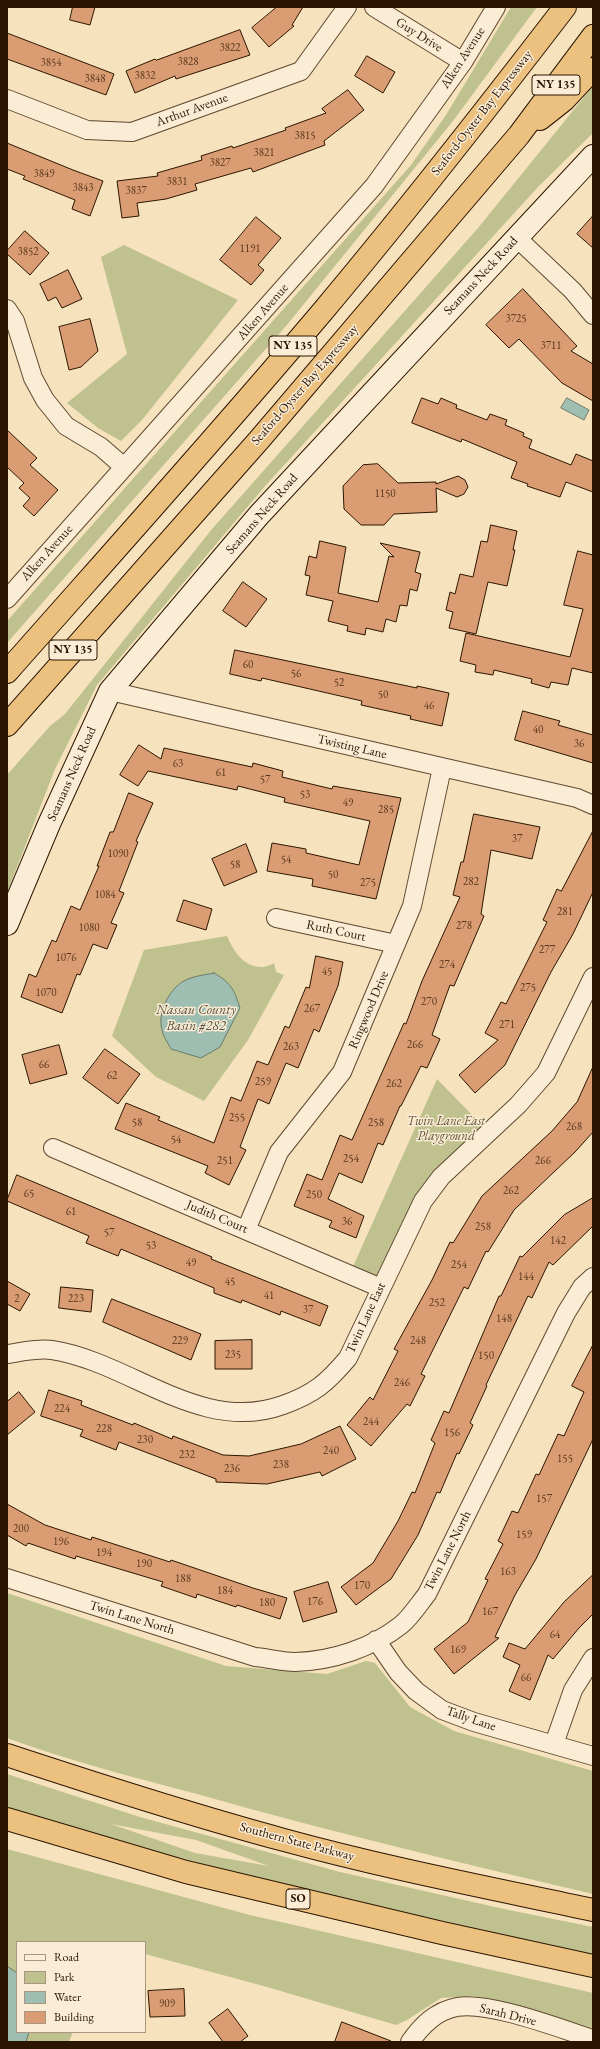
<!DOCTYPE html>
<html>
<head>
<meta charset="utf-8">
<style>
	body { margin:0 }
	#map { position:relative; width:600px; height:2049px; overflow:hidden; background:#f7e2be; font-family:"EB Garamond",serif }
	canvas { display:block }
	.frame { position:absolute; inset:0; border:8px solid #2c1500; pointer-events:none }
	.legend { position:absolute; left:16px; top:1941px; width:130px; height:92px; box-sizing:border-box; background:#faecd5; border:1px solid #a89680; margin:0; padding:5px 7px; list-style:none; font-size:12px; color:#2c1500 }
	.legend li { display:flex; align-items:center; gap:8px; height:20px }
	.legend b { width:20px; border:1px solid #a89680 }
</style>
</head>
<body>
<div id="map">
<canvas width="600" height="2049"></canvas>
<div class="frame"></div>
<ul class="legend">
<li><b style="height:5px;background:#faecd5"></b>Road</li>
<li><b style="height:11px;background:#bfc28f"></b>Park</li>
<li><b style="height:11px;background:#9dbeb0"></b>Water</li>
<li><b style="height:11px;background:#da9c73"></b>Building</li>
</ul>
</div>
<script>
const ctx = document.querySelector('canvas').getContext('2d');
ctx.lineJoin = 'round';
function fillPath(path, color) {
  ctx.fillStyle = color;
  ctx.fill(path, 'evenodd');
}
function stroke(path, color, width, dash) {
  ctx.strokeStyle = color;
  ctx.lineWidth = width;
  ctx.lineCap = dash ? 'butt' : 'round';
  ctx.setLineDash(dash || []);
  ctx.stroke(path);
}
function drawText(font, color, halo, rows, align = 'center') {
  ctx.font = font + ' "EB Garamond",serif';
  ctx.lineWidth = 3;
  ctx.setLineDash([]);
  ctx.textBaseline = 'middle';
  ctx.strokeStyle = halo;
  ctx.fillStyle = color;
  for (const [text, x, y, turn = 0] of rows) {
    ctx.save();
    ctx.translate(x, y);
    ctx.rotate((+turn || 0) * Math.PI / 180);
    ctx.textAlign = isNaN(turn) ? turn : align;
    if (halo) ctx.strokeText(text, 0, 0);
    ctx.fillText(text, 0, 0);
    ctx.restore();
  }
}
fillPath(new Path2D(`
	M511,7H537L453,121L286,326L7,643V621L411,165L446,115Z
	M593,86V133L539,186L266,485L97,685L55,769L7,893V775L50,726L65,714L212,529L478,228Z
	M124,245L238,300L142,420L121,441L98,428L67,403L127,354L101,257Z
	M227,936C233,950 244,968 262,967C265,967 271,965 274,963L276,972L284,975L248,1040L204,1101L156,1077L112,1036L144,950Z
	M437,1079L486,1129L441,1171L379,1284L351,1271Z
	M7,1593L226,1666L327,1674L366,1661L375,1663L410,1707L454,1731L593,1771V1894C460,1863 328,1831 197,1794C133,1777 69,1761 7,1738Z
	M7,1774L140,1817L340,1872L504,1909L593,1927V1955L280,1884L142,1848L7,1809ZM111,1824L196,1840L269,1866L195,1853Z
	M7,1849L250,1915L593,1993V2028L504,2002L473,1996L441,1998L407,2020L396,2025L267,1987L145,1954V1942H17V2032H73L69,2042H7Z`), '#bfc28f');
const water = new Path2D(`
	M567,398L589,410L584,420L561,408Z
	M214,973C231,983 234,989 240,1008L220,1047L201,1058L171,1049C168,1043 163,1036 162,1030C157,1013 169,989 184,981C193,976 204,975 214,973Z
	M7,1966L17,1973V2032H29L26,2042H7Z`);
fillPath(water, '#9dbeb0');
stroke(water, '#707a6a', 1);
const building = new Path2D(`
	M73,7H95L90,25L70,20Z
	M277,7H303L292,25L294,26L269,47L252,28Z
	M240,30L250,55L176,79L175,76L135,93L126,71L155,59L156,60Z
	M7,33L114,74L106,95L7,59Z
	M367,56L395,72L383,93L355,76Z
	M348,90L364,110L324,141L325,145L253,172L251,168L195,184L197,190L166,199L137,203L139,216L122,218L117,181L158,176L157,173L202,160L201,156L232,146L233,148L286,130L285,128L326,113L322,109Z
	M7,143L73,170L103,181L90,216L72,209L75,200L23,179L25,176L7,169Z
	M593,216V248L577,234Z
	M256,217L281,238L258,265L264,270L251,285L220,260Z
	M25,231L49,253L30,275L7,254V251Z
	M68,270L82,299L62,308L56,297L48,301L40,284Z
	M523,289L577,346L571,351L593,364V401L562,383L519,339L509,348L486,325Z
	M90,319L98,351L81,367L69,370L59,327Z
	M422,398L438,404L441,398L457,405L456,408L487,420L490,414L507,420L505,425L524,433L523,436L532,440L529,448L571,465L576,454L593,461V492L566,482L560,497L527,486L528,484L511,478L517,462L462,439L461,442L412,423Z
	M7,430L37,458L30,465L58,490L34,516L23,506L30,498L19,488L24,483L7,467Z
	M378,464L398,483L436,482V484L458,476L465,480L468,487L464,494L457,497L436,488L437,512L394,514L384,525H361L344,509L343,486L363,465Z
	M491,525L517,531L513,550H515L507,586L488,582L476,634L449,628L453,612L446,610L450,592L455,594L460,574L473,577L481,541L487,542Z
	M320,541L346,547L338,593L378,602L389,556L394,557L380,543L420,552L415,572L421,574L417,591L410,589L407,606L400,605L396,622L386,619L383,632L366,628L365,635L347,631L348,626L328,621L333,601L306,595L310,576L305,575L309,556L316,558Z
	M578,551L593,555V673L572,668L568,685L551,682L549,688L531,683L532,679L494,670L493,675L475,672L476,665L460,661L466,633L570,657L583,609L564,605Z
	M243,582L267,599L246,627L223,611Z
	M235,650L417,688V686L449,693L442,726L410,719L411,716L361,705L362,701L262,678L261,681L230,674Z
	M523,711L560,721L558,725L593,735V763L515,740Z
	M139,745L161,759L164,748L252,767L253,763L283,771L282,777L332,789L333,786L401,798L376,899L312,886L313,879L267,871L272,843L306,849V853L359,865L370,821L284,802L285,798L238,786L237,790L148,771L138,786L120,775Z
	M129,793L153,803L136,841L138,842L119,891L124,893L111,923L117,925L107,949L93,944L80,975L77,974L62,1013L21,997L29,974L36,977L52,940L56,942L71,906L80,910L99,866H97L110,832H113Z
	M474,814L540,827L532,859L491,850L481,914L484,916L454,986L450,985L432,1035L440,1039L427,1068L421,1066L401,1106H400L383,1145L378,1143L362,1183L339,1173L328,1199L364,1216L356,1238L329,1227L332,1221L294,1206L307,1174L322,1180L340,1135L352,1140L404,1023L406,1024L422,981L460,897L453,895L461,862H463Z
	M593,831V892L573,934L551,972L505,1065L475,1093L459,1075L498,1040L485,1033L501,1002L506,1004L547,922L543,920L557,889L561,891Z
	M246,844L257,872L224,886L212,859Z
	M184,900L212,909L206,930L177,921Z
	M316,956L343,962L338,986L319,1032L314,1029L298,1068L286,1063L269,1104L258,1099L240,1147L246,1150L229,1185L205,1173L208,1166L115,1129L126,1103L160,1117L158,1120L214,1143L231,1097L241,1101L257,1061L268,1065L285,1026L289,1028L306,987L309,988Z
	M59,1045L67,1074L30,1084L22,1055Z
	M105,1049L140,1074L118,1104L83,1078Z
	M593,1067V1132L575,1152L514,1210L488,1252L486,1251L468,1289L464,1287L421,1374L425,1376L410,1406L407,1404L371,1446L347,1425L370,1397L373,1400L398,1351L394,1349L432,1280L450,1242L453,1243L482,1196L552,1131L577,1102Z
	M17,1175L212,1257L211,1259L328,1306L320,1326L281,1311L280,1315L242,1300L241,1303L214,1293V1288L121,1249L118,1256L86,1243L89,1236L7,1201Z
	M593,1198V1226L553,1265L549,1262L532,1298L528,1296L486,1385L487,1386L470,1423L473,1425L459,1454L457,1453L440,1493L437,1492L418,1535L391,1579L356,1605L341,1587L373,1563L398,1521L412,1492L415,1493L435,1443L431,1440L444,1411L449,1413L499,1296H501L520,1256L522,1257L564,1215Z
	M7,1281L30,1294L20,1311L7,1304Z
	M61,1287L93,1290L91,1312L59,1308Z
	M112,1299L201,1334L191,1360L103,1322Z
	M252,1340V1369H215V1341Z
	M593,1345V1439L536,1559L515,1595L495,1637L499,1638L454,1674L434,1649L468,1622L488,1580L485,1579L503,1544L498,1541L512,1511L518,1513L536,1474L539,1475L558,1434L564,1436L584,1392L572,1386Z
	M49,1390L82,1401L81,1405L133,1425L134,1423L172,1439L173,1436L223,1455L249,1456L301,1444L340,1426L356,1459L322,1476L320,1472L267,1484L216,1482V1479L119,1442L116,1450L80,1436L83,1430L41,1416Z
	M19,1392L35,1412L7,1435V1402Z
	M7,1504L45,1525L91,1540L92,1537L170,1562L171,1560L253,1588L287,1598L280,1619L237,1605L236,1607L197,1594L196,1598L161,1586L163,1582L76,1556L75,1559L28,1543L26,1546L7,1535Z
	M593,1575V1614L579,1628L553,1659L548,1655L530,1700L509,1691L520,1665L503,1657L509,1643L525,1649L564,1602Z
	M328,1582L337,1612L303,1622L294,1592Z
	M184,1989L185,2016L150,2017L148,1991Z
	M228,2009L248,2036L240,2042H223L209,2023Z
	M342,2022L391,2041L390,2042H335Z`);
fillPath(building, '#da9c73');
stroke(building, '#2c1500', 1);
const street = new Path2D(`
	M374,7L463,62
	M7,99L87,130L132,132L301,71L347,7
	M517,238L573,291L593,315
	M7,309L15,321L33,378L45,400L66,426L101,447L124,467
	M7,599L374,186L463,62L496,7
	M110,691L577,798L593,805
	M276,918L396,944
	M53,1148L381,1288
	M246,1230L279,1152L342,1072L412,906L442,768
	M7,1354C21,1352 38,1348 52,1350C130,1362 201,1435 283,1405C314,1394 327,1383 348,1358L423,1201L441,1177L518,1105L546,1073L593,977
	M7,1578L255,1657C268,1658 282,1662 295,1662C332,1661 372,1648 401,1625C411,1617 419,1604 427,1594L566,1313L582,1287L593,1277
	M376,1640L398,1672L416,1691L442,1710L474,1722L593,1756
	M554,1744L573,1690L593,1658
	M410,2042C422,2025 436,2011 457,2007C489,2001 561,2029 593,2039`);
const secondary = new Path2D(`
	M7,924L49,824L110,691L259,515L593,156`);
const highway = new Path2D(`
	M540,119L564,100L593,69
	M7,672C113,552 220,433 323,311C406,212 486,110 565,7
	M7,725L259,440L519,135L593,36
	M7,1755C98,1785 191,1815 284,1840C386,1868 490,1888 593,1910
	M7,1819L186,1872L442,1933L593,1966`);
stroke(street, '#5f4830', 20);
stroke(secondary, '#2c1500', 24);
stroke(highway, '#2c1500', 24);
stroke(street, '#faecd5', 18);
stroke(secondary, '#faecd5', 22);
stroke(highway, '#ecc17f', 22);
drawText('11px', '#58371d', null, [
	["3822",230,48],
	["3828",188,62],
	["3854",51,63],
	["3832",145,76],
	["3848",95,79],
	["3815",305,136],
	["3821",264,153],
	["3827",220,163],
	["3849",44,174],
	["3831",177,182],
	["3843",83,188],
	["3837",136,191],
	["1191",250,249],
	["3852",28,252],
	["3725",516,319],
	["3711",551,346],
	["1150",385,494],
	["60",248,665],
	["56",296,674],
	["52",339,683],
	["50",383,695],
	["46",429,706],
	["40",538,730],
	["36",579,744],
	["63",178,764],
	["61",221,773],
	["57",265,780],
	["53",305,795],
	["49",348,803],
	["285",386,810],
	["37",517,839],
	["1090",118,854],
	["54",286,860],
	["58",235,865],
	["50",333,875],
	["282",471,882],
	["275",368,883],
	["1084",105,895],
	["281",565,912],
	["278",464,926],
	["1080",89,928],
	["277",547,950],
	["1076",66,958],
	["274",447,965],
	["45",327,972],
	["275",528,988],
	["1070",46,993],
	["270",429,1002],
	["267",312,1009],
	["271",507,1025],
	["266",415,1045],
	["263",291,1047],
	["66",44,1065],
	["62",112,1076],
	["259",263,1082],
	["262",394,1084],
	["255",237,1118],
	["58",137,1123],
	["258",376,1123],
	["268",574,1127],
	["54",176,1140],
	["254",351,1159],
	["251",225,1161],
	["266",543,1161],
	["262",511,1191],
	["65",29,1194],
	["250",314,1195],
	["61",71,1212],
	["36",347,1222],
	["258",483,1227],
	["57",109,1233],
	["142",558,1241],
	["53",151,1246],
	["49",191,1263],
	["254",459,1265],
	["144",526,1277],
	["45",230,1282],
	["41",269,1296],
	["2",17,1299],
	["223",76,1299],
	["252",437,1303],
	["37",308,1310],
	["148",504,1319],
	["229",180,1341],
	["248",418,1341],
	["235",233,1355],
	["150",486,1356],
	["246",402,1383],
	["224",62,1409],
	["244",371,1422],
	["228",104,1429],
	["156",452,1433],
	["230",145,1440],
	["240",331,1451],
	["232",187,1455],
	["155",565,1459],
	["238",281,1465],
	["236",232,1469],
	["157",544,1499],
	["200",21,1529],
	["159",524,1535],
	["196",61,1542],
	["194",104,1553],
	["190",144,1564],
	["163",508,1572],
	["188",183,1579],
	["170",362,1586],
	["184",225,1591],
	["176",315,1602],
	["180",267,1603],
	["167",490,1612],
	["64",555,1635],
	["169",458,1650],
	["66",526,1678],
	["909",167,2004]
]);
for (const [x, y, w] of [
	[556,85,48],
	[293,346,48],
	[73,650,48],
	[298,1899,24]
]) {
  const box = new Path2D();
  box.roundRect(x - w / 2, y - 10, w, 20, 3);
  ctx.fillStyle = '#faecd5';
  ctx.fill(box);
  stroke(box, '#2c1500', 1);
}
drawText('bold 12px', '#2c1500', null, [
	["NY 135",556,85],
	["NY 135",293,346],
	["NY 135",73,650],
	["SO",298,1899]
]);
drawText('13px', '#2c1500', '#faecd5', [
	["Guy Drive",419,35,32],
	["Alken Avenue",463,58,-57],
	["Arthur Avenue",192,110,-20],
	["Seaford-Oyster Bay Expressway",482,113,-52],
	["Seamans Neck Road",481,276,-47],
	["Alken Avenue",263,312,-49],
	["Seaford-Oyster Bay Expressway",305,385,-49],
	["Seamans Neck Road",262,514,-49],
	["Alken Avenue",47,553,-48],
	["Twisting Lane",352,747,13],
	["Seamans Neck Road",72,774,-66],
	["Ruth Court",336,931,12],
	["Ringwood Drive",369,1010,-67],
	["Judith Court",217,1217,23],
	["Twin Lane East",366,1318,-65],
	["Twin Lane North",448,1551,-63],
	["Twin Lane North",132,1618,17],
	["Tally Lane",471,1719,19],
	["Southern State Parkway",297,1842,15],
	["Sarah Drive",508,2015,14]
]);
drawText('italic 13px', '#5f5232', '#faecd5', [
	["Twin Lane East",446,1121],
	["Playground",446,1136]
]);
drawText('italic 14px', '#54503e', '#faecd5', [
	["Nassau County",196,1010],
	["Basin #282",196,1026]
]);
</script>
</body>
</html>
